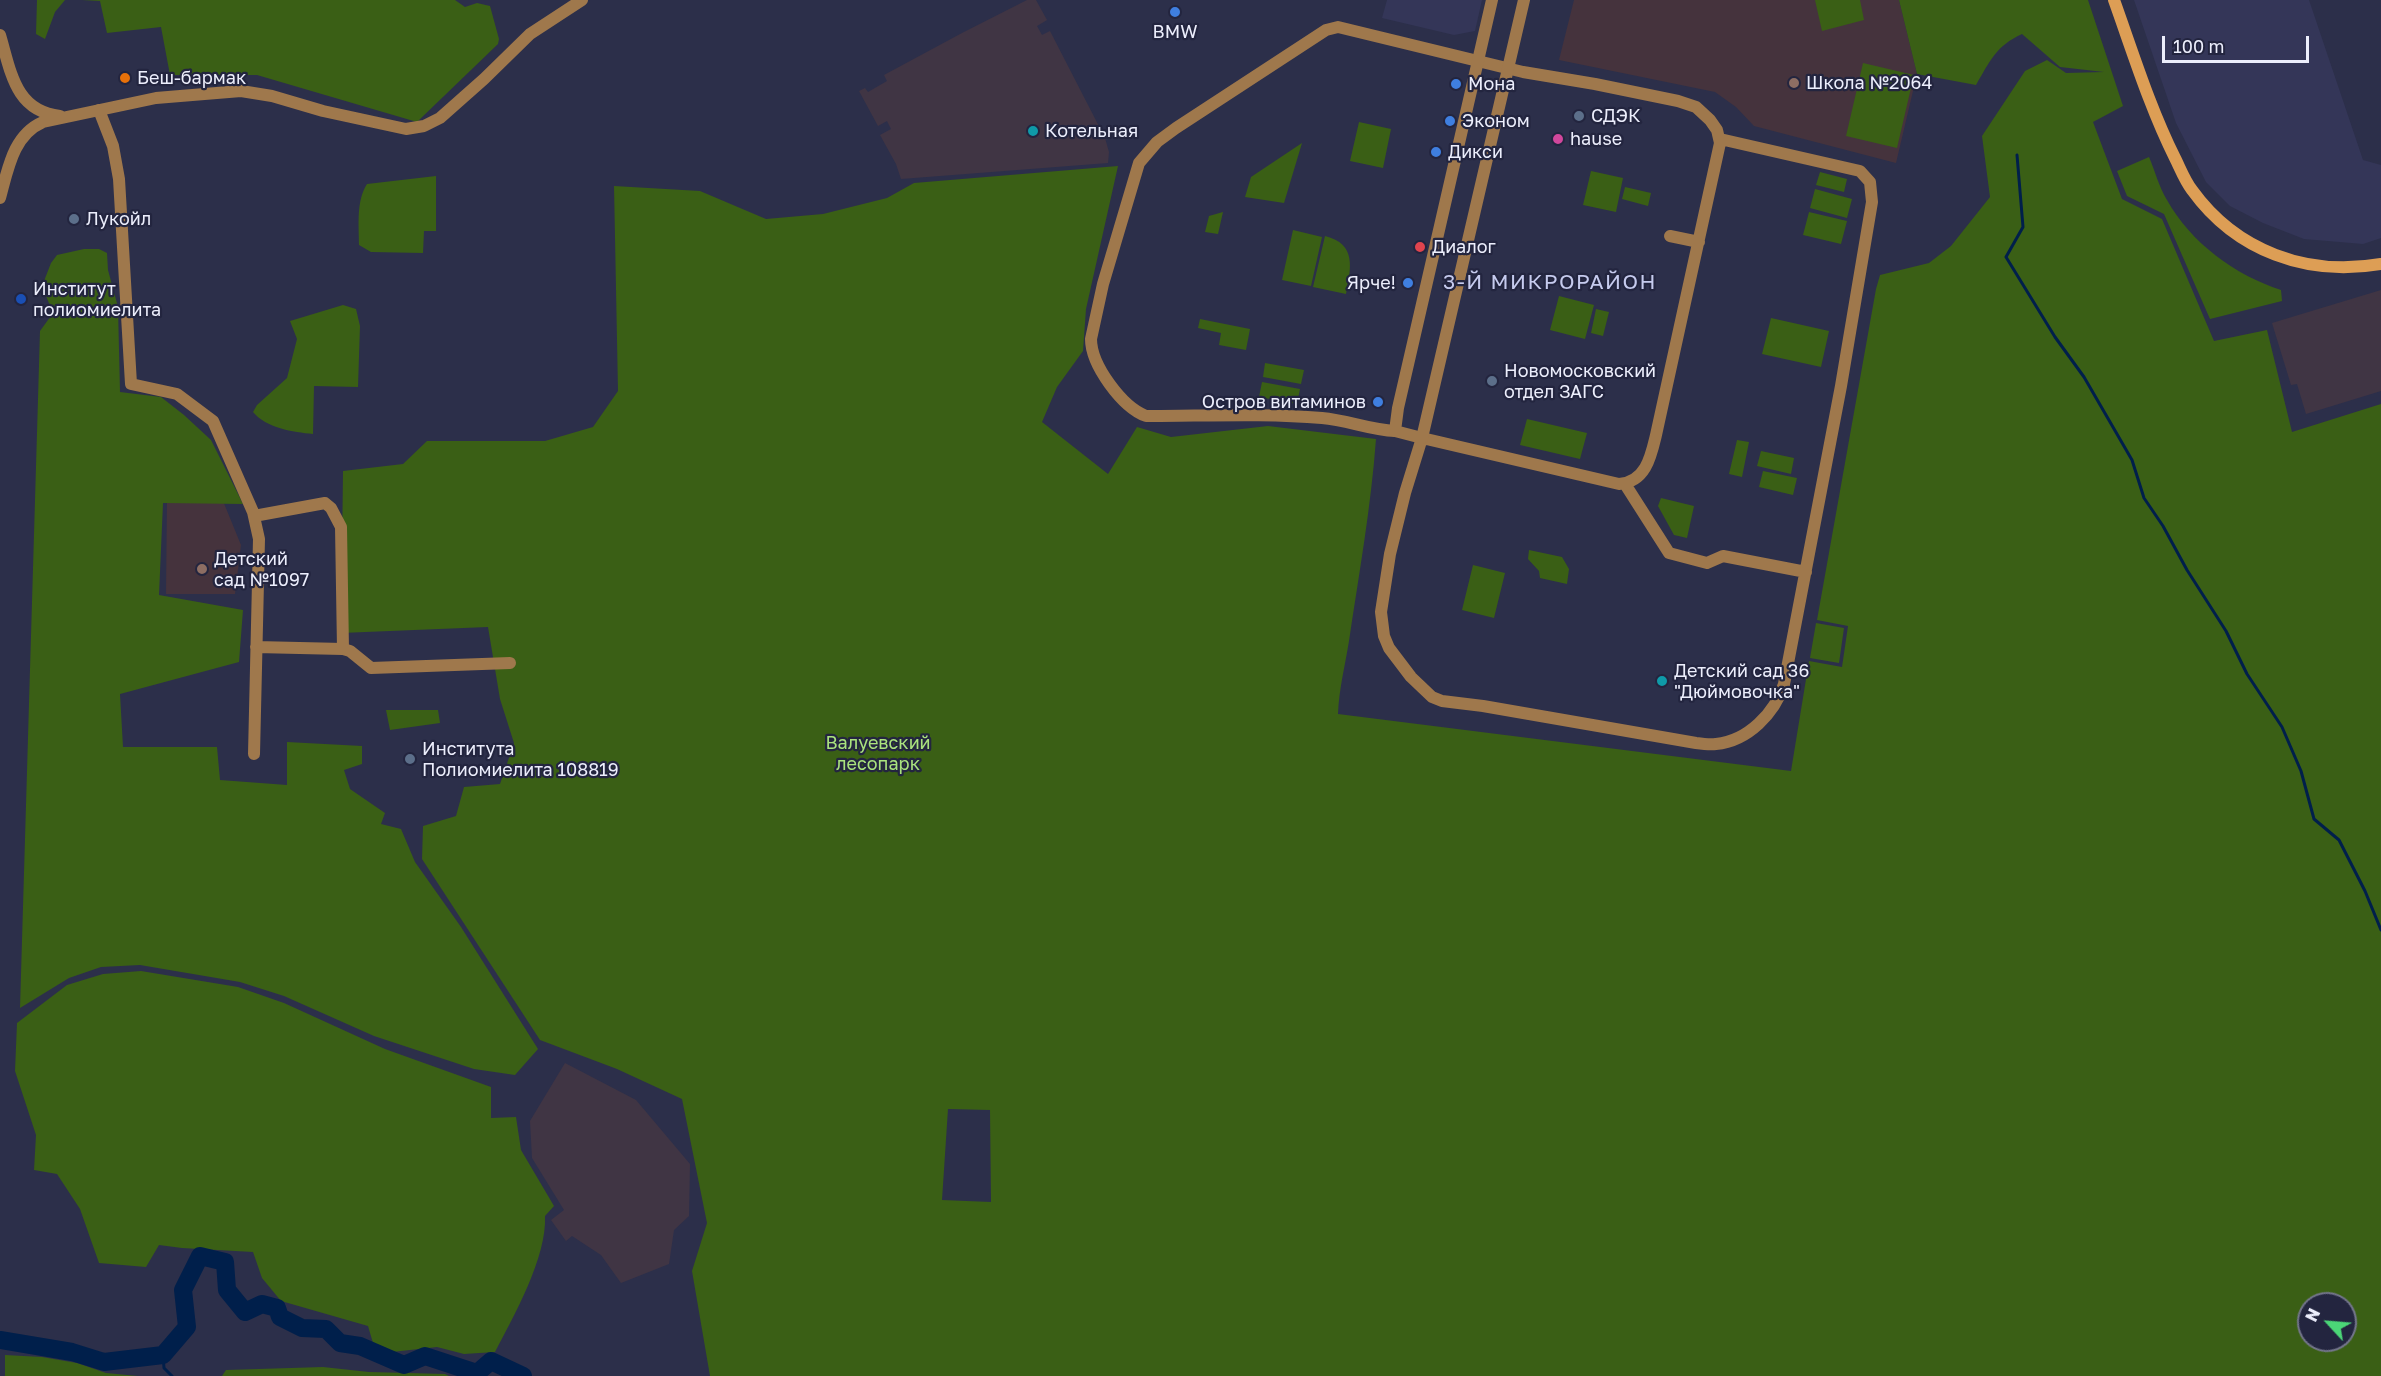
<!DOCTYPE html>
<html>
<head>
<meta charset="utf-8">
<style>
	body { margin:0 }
	#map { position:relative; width:2381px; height:1376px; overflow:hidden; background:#2c2f4a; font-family:"Golos Text",sans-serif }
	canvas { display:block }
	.north { position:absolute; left:2297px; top:1292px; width:60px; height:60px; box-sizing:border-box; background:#23253f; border:2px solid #73758b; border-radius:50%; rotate:296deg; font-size:16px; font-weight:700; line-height:24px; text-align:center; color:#eceefc }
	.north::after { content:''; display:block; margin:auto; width:21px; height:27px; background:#4bd677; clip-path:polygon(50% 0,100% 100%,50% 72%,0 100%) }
	.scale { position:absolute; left:2162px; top:36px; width:147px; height:27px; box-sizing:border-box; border:3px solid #eceefc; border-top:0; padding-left:8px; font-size:18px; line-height:21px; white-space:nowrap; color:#eceefc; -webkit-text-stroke:4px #23253f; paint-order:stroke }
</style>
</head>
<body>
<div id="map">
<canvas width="2381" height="1376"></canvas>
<div class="north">N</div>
<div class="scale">100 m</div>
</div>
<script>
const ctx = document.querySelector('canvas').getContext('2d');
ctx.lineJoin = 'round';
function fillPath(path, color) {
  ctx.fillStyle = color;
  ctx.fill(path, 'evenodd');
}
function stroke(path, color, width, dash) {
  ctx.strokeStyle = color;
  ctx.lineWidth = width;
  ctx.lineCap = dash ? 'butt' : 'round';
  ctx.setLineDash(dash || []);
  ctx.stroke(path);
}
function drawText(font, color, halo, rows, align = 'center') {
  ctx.font = font + ' "Golos Text",sans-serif';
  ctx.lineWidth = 4.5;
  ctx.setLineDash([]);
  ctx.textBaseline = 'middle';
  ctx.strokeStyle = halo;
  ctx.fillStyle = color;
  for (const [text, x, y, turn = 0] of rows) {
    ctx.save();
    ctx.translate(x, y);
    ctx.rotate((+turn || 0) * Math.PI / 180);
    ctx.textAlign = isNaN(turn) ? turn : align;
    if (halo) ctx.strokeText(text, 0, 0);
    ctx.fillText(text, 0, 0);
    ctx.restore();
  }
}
fillPath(new Path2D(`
	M1387,0H1482L1475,31L1454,35L1382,18Z
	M2134,0H2309L2363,160L2381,165V238L2363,244L2304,239L2263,223L2230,206L2206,182L2176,123Z`), '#343658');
fillPath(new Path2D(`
	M1027,0H1036L1047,20L1037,26L1042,35L1050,31L1105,138L1109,152L1108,163L901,179L896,164L880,135L891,129L887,121L878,126L859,91L865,88L868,92L887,81L884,75L962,33Z
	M2381,290V391L2306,414L2297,384L2291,385L2272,323Z
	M565,1063L636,1100L690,1164L689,1216L674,1230L669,1264L621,1283L601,1255L572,1236L566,1241L551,1220L564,1210L532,1158L530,1121Z`), '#403544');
fillPath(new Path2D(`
	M1574,0H1899L1917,74L1896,163L1754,126L1736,107L1715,92L1559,60Z
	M221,496L241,545L235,594H166L167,499Z`), '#45333d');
fillPath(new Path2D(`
	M37,0H65L55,12L45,39L36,34Z
	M82,0H455L465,7L477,3L490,6L499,39L498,44L417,122L257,75H170L161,27L107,33L100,1Z
	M1815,0H1860L1864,20L1822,31Z
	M1899,0H2088L2123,106L2093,122L2122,199L2162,219L2214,341L2267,330L2292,432L2381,404V1376H710L692,1271L707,1223L682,1099L617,1069L540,1040L422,859L423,826L456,816L464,787L500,784L514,743L500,699L488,627L341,633L343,471L403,464L427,441H545L593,427L618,391L614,186L700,191L766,219L823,214L887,198L914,183L1118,166L1086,309L1083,351L1057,387L1042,422L1108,474L1137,427L1171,437L1268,426L1376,439C1371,507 1359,574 1349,641C1345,666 1339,689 1338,714L1791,771L1809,661L1842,667L1848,626L1817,620L1876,289L1880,275L1929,263L1951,246L1990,197L1982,136L2025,71L2047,60L2066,73L2104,72L2060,67L2022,34C1996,46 1990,61 1976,85L1917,74ZM948,1109L990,1110L991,1202L942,1200ZM2309,1304H2345V1340H2309Z
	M1863,63L1914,75L1897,148L1846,136Z
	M1359,122L1391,129L1383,168L1350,161Z
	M1302,143L1284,203L1245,197L1251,177Z
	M2149,157C2155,171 2159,187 2167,200C2191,243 2235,275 2281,290L2282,301L2210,319L2164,214L2127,196L2117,171Z
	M1591,171L1623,178L1616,212L1583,205Z
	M1820,172L1847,179L1844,192L1816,185Z
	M436,176V231H424L423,253L371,252L359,245C359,225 356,201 367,184Z
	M1625,187L1651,193L1648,206L1622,199Z
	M1815,189L1852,199L1847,218L1810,208Z
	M1223,212L1218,234L1205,232L1209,216Z
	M1809,212L1847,221L1841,244L1803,235Z
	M1293,230L1322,237L1311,286L1282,280Z
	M1325,236C1357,244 1351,268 1346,294L1313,287Z
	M84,249H99L107,253L108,270L118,307L120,392L161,397L184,415L211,440L243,504L163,503L159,595L243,610L239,662L120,694L123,747H217L220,780L287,785V742L362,746V764L344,770L350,789L385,813L381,824L401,829L415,862L461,927L538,1049L515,1075L474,1069L374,1036L284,996L240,982L140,965L101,967L69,978L20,1008L40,331L53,313L44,291V281L51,263L57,255Z
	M1559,296L1594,305L1585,339L1550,330Z
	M343,305L356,309L360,326L358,387L314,386L313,434C293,432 266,428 253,412L257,405L287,378L297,339L290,321Z
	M1596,309L1609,312L1603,336L1591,333Z
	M1771,318L1829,331L1821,367L1762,354Z
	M1200,319L1250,329L1246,350L1219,345L1221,333L1198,328Z
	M1265,363L1304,370L1301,384L1263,377Z
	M1262,382L1300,389L1297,404L1259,397Z
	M1527,419L1587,433L1580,459L1520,445Z
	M1737,440L1749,442L1742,477L1729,474Z
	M1761,451L1794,458L1791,474L1757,466Z
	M1763,471L1797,478L1793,495L1759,487Z
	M1661,498L1694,506L1687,538L1674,535L1658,506Z
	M1529,550L1562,557L1569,569L1567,584L1540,578L1539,571L1528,559Z
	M1473,565L1505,573L1494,618L1462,610Z
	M1816,623L1844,628L1839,663L1810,658Z
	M386,710H438L440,723L390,730Z
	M141,971L238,987L284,1003L385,1049L491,1087V1118L516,1117L521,1150L554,1206L545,1216C547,1257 514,1316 495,1352L464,1354L437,1347L392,1352L373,1343L368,1326L281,1301L262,1278L253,1252L182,1248L159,1245L146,1267L99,1263L80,1209L57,1174L34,1170L36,1135L15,1071L17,1023L67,985L103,974Z
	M5,1355L42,1357L77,1363L106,1373L138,1376H5Z
	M323,1367L369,1372L445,1374L449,1376H222L226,1370Z`), '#3a5f15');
stroke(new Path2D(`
	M2017,155L2023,227L2006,257L2055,337L2084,377L2132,460L2144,498L2163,526L2187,570L2226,631L2247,674L2282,727L2301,771L2314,819L2339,840L2365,891L2381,930
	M163,1355L164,1368L172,1376`), '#001f4b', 3);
stroke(new Path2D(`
	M0,1340L72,1352L104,1362L163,1355L187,1327L183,1290L200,1256L225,1262L227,1290L245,1312L262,1304L277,1308L280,1317L302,1328L326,1329L340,1343L360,1346L404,1365L425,1356L477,1373L491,1361L523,1376`), '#001f4b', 18);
stroke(new Path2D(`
	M99,110L113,146L119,179L131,384L177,394L213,421L253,512L259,539L254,754
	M1670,236L1699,242
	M1395,431C1370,430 1347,420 1322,418C1264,413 1205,416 1146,416C1122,407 1091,365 1091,339L1103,284L1139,163L1157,142L1176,128L1326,30L1338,27L1523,72L1595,84L1678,101L1696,107L1710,120L1717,130L1720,143L1656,435C1651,456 1646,482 1619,484L1422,438L1405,493L1390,554L1381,612L1384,636L1389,648L1411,677L1432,697L1442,701L1483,706L1696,743C1703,744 1710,745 1716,744C1748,741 1775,713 1784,684L1841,386L1872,202L1870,182L1860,171L1720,139
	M1625,484L1669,553L1707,563L1723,556L1806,572
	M254,516L325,503L331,508L341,527L343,649
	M256,647L343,649L350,651L371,668L510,663`), '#9f784c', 12);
stroke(new Path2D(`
	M1492,0L1398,408L1395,431L1422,438L1524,0
	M0,35C11,72 15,111 60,116
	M0,198C8,169 13,135 43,122L156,98L241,91L272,96L323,111L406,129L424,126L440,118L484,79L530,34L582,0`), '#9f784c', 12);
stroke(new Path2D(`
	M2114,0C2133,53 2150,108 2175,158C2180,168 2185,181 2192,190C2236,251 2307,277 2381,264`), '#dd9e55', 12);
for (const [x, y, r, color] of [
	[1175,12,6,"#3f7fe0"],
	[125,78,6,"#e8710a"],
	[1794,83,6,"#8d6e63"],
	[1456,84,6,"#3f7fe0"],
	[1579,116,6,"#5c6f8a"],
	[1450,121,6,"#3f7fe0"],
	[1033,131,6,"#0f9aa8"],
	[1558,139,6,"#d1479c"],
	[1436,152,6,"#3f7fe0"],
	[74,219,6,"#5c6f8a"],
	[1420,247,6,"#e0444e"],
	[1408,283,6,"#3f7fe0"],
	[21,299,6,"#1a4fb4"],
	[1492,381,6,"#5c6f8a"],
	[1378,402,6,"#3f7fe0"],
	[202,569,6,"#8d6e63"],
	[1662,681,6,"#0f9aa8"],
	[410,759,6,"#5c6f8a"]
]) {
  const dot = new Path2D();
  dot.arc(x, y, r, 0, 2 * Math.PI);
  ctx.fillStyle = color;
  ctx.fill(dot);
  stroke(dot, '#23253f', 2);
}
drawText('18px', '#eceefc', '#23253f', [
	["BMW",1175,32,"center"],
	["Беш-бармак",137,78],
	["Школа №2064",1806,83],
	["Мона",1468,84],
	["СДЭК",1591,116],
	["Эконом",1462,121],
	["Котельная",1045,131],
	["hause",1570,139],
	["Дикси",1448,152],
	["Лукойл",86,219],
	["Диалог",1432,247],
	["Ярче!",1396,283,"right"],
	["Институт",33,289],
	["полиомиелита",33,310],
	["Новомосковский",1504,371],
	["отдел ЗАГС",1504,392],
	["Остров витаминов",1366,402,"right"],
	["Детский",214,559],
	["сад №1097",214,580],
	["Детский сад 36",1674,671],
	["\"Дюймовочка\"",1674,692],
	["Института",422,749],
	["Полиомиелита 108819",422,770]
], 'left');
drawText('18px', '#aae37e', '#23253f', [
	["Валуевский",878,743],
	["лесопарк",878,764]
]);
ctx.letterSpacing = '1.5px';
drawText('21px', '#c6cbee', '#23253f', [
	["3-Й МИКРОРАЙОН",1550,282]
]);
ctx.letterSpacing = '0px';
</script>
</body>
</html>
